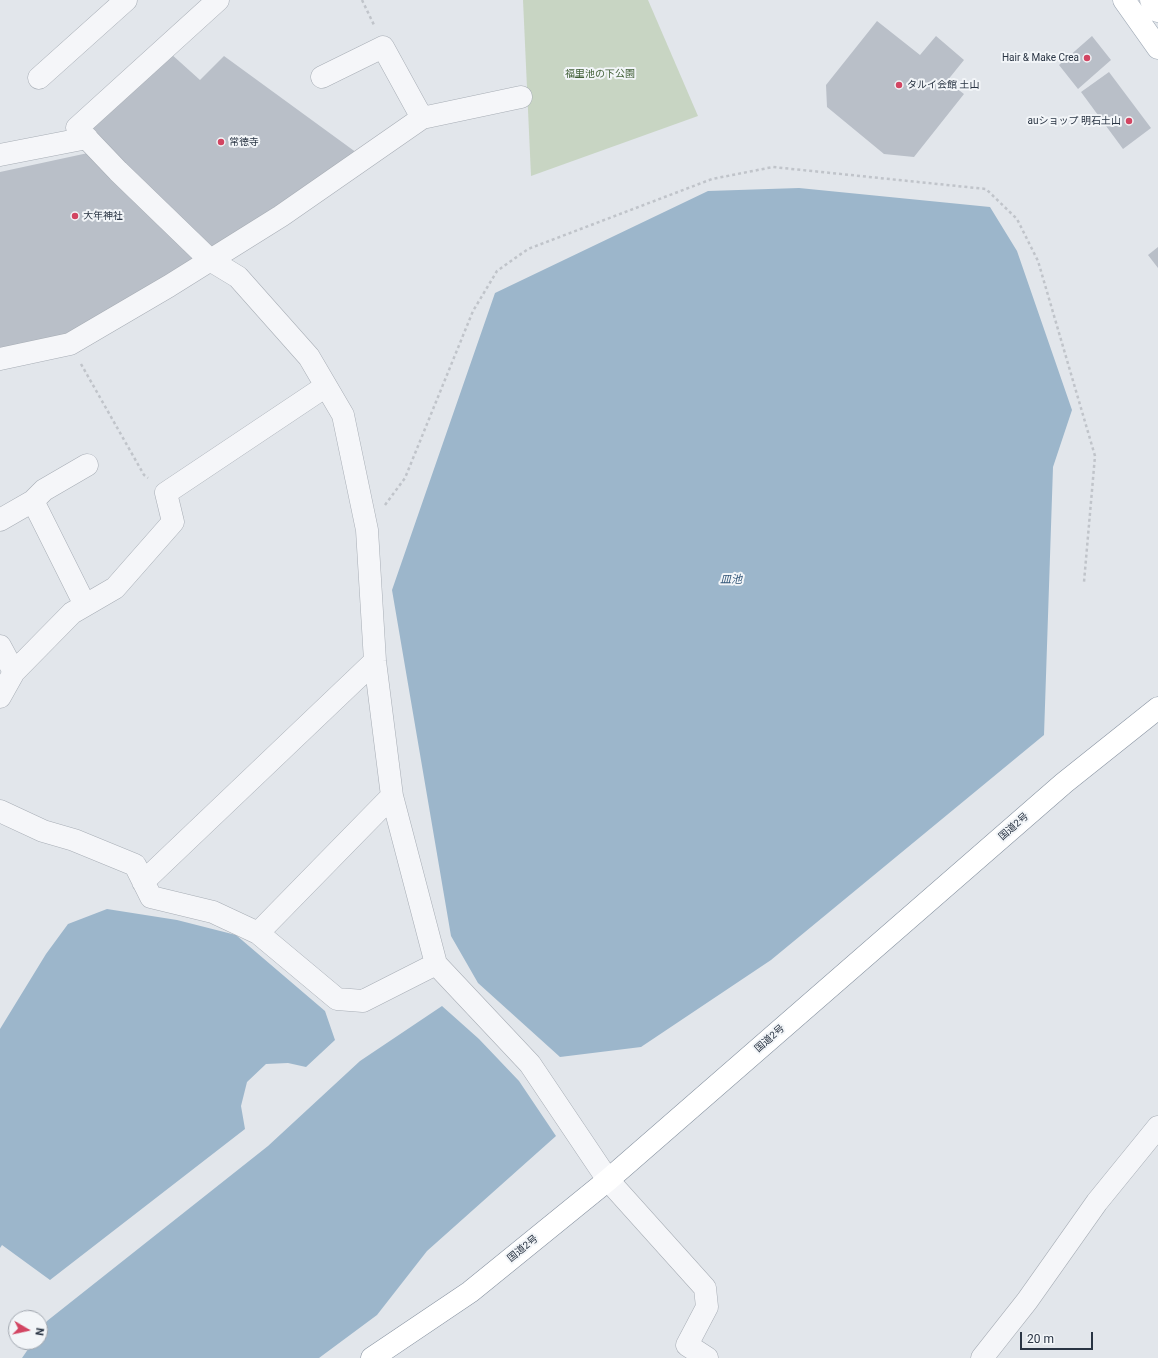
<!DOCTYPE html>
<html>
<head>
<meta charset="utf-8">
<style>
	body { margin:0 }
	#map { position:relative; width:1158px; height:1358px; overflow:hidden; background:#e2e6eb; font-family:Roboto,sans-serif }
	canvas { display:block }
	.north { position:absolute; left:8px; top:1310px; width:40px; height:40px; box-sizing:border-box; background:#f2f5f8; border:1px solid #a2a8b0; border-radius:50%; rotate:99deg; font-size:11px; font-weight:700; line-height:16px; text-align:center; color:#293443 }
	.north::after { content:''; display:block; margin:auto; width:14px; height:18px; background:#d24562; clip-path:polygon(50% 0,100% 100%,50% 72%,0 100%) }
	.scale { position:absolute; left:1020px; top:1332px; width:73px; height:18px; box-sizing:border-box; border:2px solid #293443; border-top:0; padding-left:5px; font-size:12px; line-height:14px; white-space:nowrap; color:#293443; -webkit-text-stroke:3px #f2f5f8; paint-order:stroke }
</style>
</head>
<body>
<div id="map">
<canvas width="1158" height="1358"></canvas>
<div class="north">N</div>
<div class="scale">20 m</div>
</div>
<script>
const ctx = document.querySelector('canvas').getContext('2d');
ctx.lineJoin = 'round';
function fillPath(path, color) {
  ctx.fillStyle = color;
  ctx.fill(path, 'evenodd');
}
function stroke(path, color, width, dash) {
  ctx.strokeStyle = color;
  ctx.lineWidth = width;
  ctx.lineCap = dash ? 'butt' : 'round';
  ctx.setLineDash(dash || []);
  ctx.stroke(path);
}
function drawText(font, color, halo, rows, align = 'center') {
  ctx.font = font + ' Roboto,"Noto Sans JP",sans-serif';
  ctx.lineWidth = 4;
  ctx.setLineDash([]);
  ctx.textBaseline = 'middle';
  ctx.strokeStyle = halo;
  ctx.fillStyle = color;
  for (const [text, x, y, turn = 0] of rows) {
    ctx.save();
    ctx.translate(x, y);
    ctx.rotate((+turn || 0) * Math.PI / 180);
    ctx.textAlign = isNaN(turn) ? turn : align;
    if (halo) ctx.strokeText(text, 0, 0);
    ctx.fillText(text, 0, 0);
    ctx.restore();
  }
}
fillPath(new Path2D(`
	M523,0H648L698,116L531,176Z`), '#c8d5c3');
fillPath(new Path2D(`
	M799,188L990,207L1017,251L1072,410L1053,467L1044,735L771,960L641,1047L560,1057L478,983L451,936L392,590L495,293L708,191Z
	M107,909L177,920L236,935L325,1011L335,1040L306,1067L288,1063L266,1064L247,1082L241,1106L245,1129L50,1280L2,1245L0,1248V1029L46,954L68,924Z
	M442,1006L479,1039L519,1081L556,1136L427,1251L377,1315L319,1358H22L33,1342H40V1332L47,1321L268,1146L360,1061Z`), '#9cb6cb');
fillPath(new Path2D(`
	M877,21L920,55L936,36L964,60L947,81L964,94L914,157L884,154L827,107L826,85Z
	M1092,36L1111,60L1078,89L1059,65Z
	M170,53L200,80L224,56L357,153L212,250L90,131Z
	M1109,72L1151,128L1123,149L1081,92Z
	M88,153L194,260L70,336L0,351V172Z
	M1158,247V268L1148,255Z`), '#b9bfc8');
const minor = new Path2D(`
	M218,0L77,128L118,171L210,260L238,277L309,357L343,415L367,530L375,661L392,796L436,964L530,1064L608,1180L705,1288L707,1307L687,1345L707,1358
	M322,77L383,47L422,118
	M39,78L126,0
	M0,155L87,138
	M0,359L70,344L169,286L281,216L422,118L521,97
	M33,501L44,490L87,465
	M0,520L33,501L85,605
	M0,646L14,672
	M0,697L14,672L72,613L115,588L173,522L166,493L326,386
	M0,811L43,831L74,840L135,865L151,897L213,912L258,933L337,999L363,1001L436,964
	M143,882L375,661
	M258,933L392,796
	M982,1358L1027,1301L1097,1202L1158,1127`);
const major = new Path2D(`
	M1124,0L1158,48
	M1151,0L1158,11`);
const highway = new Path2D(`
	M372,1358L470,1292L608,1180L1064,783L1158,708`);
stroke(minor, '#a7adb5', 23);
stroke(major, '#a1abb7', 23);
stroke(highway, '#8994a2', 23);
stroke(new Path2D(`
	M362,0L374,25
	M81,364L144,475L148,478
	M385,505L405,478L473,311L497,271L528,249L712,179L773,167L986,189L1017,219L1038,261L1095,456L1084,582`), '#c0c4ca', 2.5, [3, 3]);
stroke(minor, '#f5f6f9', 22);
stroke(major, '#fff', 22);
stroke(highway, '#fff', 22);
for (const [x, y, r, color] of [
	[1087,58,4,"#d24562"],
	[899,85,4,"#d24562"],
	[1129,121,4,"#d24562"],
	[221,142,4,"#d24562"],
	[75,216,4,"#d24562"]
]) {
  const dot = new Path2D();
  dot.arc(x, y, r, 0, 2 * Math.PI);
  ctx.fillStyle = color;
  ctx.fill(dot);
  stroke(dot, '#f2f5f8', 1.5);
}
drawText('10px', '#293443', '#f2f5f8', [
	["Hair & Make Crea",1079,58,"right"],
	["タルイ会館 土山",907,85],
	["auショップ 明石土山",1121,121,"right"],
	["常徳寺",229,142],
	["大年神社",83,216]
], 'left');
drawText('10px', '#405f36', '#f2f5f8', [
	["福里池の下公園",600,74]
]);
drawText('10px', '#293443', '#f2f5f8', [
	["国道2号",1014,827,-41],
	["国道2号",770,1039,-41],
	["国道2号",523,1249,-39]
]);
drawText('italic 11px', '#325678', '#f2f5f8', [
	["皿池",731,580]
]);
</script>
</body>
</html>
